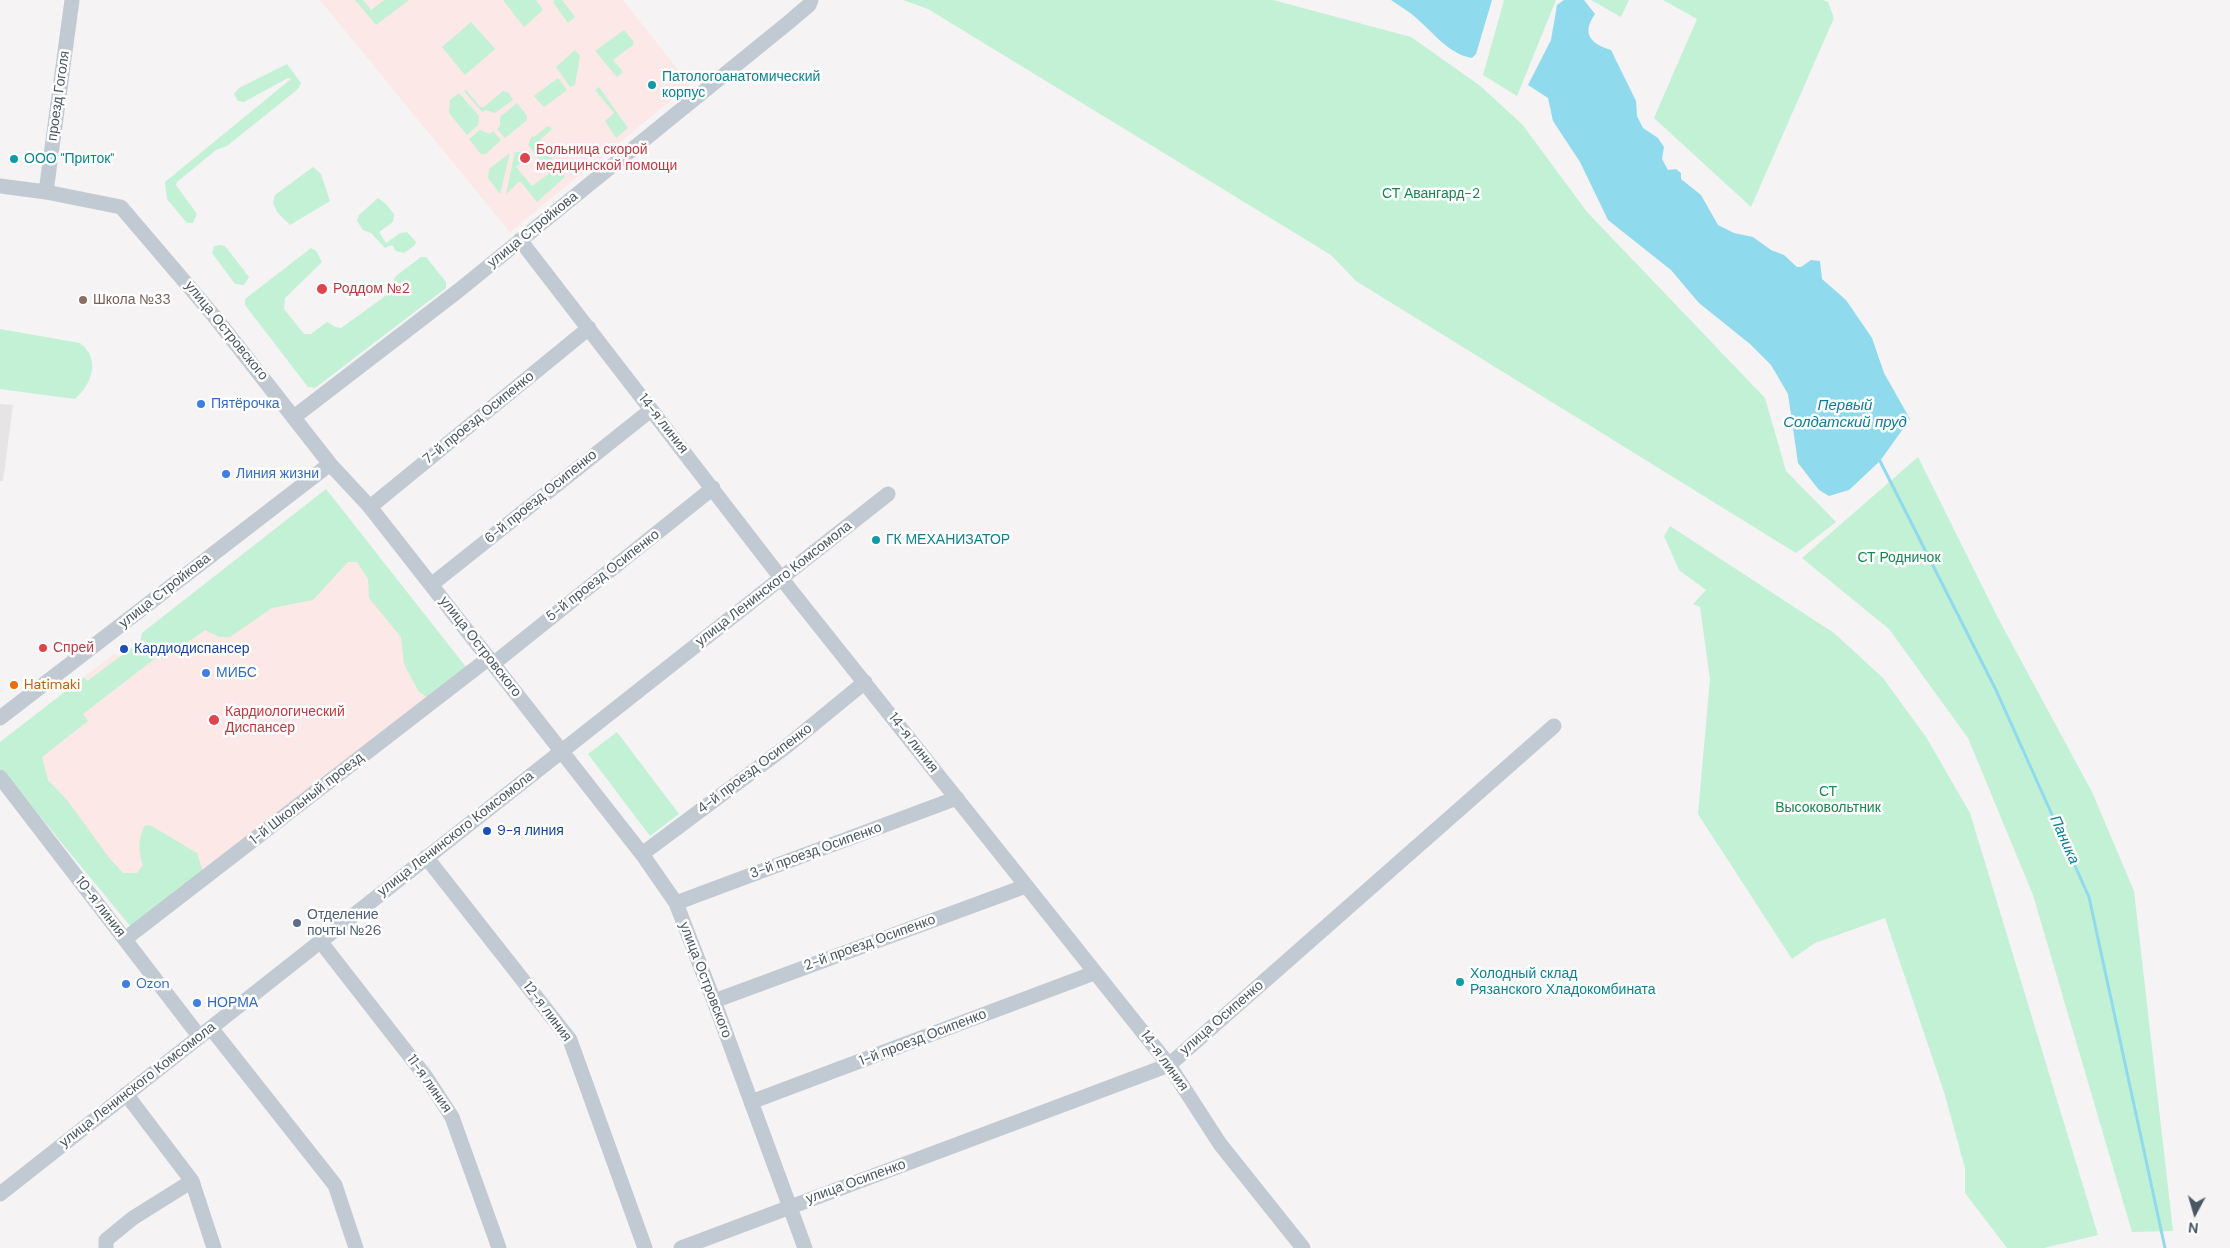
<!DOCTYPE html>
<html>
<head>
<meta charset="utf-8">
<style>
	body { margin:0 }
	#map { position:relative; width:2230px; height:1248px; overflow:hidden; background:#f5f3f3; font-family:"DM Sans",sans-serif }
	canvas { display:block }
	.north { position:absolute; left:2170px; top:1188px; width:50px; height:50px; -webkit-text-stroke:4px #fff; paint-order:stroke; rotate:186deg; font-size:14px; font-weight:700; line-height:20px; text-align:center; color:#4a5661 }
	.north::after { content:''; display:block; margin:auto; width:18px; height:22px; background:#4a5661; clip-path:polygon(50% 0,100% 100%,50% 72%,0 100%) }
</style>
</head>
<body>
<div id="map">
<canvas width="2230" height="1248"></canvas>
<div class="north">N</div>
</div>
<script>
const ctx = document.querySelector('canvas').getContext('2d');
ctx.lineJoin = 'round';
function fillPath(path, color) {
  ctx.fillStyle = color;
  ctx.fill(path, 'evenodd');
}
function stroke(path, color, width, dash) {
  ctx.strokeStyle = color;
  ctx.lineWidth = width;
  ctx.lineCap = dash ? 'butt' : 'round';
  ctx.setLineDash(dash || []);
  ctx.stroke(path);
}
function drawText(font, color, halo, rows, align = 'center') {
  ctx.font = font + ' "DM Sans",sans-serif';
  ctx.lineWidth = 5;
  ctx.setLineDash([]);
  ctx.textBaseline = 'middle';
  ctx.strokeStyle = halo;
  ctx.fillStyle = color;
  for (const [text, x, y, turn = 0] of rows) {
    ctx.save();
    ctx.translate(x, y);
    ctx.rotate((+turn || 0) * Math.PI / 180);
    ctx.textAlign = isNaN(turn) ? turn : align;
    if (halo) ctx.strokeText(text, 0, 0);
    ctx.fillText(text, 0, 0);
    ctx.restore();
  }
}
fillPath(new Path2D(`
	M0,404L13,405L3,481H0Z`), '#e6e4e5');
fillPath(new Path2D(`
	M320,0H623L690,85L510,232Z
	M326,489L466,667L131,927L0,768V742L114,654L122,656L140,642L142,633Z`), '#fce8e6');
fillPath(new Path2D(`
	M355,0H363L371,10L384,0H409L376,25Z
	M503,0H536L543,10L524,27Z
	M554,0H562L575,17L568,23L553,2Z
	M903,0H1273L1411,37L1479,85L1522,124L1587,212L1765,398L1786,471L1836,522L1796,553L1356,281L1331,255L928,9Z
	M1504,0H1556L1517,96L1483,75Z
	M1591,0H1629L1621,17Z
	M1663,0H1823L1828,2L1834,18L1751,207L1654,118L1697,19Z
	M471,22L495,49L465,75L442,47Z
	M624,30L634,42L633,45L613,60L623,72L617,77L595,51Z
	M575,50L580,56L575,85L570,87L556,67Z
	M287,64L301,83L298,89L227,146L216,150L177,182L176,185L197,214L193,223H187L167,199L165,182L291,79L288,78L244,102L238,101L234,94L239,88Z
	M558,78L567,90L544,107L534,96Z
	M599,87L628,128L616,138L605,121L614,113L595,90Z
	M466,90L480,107H484L503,91L509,93L513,100L495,113L486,110L482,112L464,91Z
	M459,93L479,116L478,125L467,135L449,113L450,100Z
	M517,103L527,116V120L505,138L497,129L500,126V117Z
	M548,126L552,129L539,141L565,177L537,202L520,181L506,194L515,152H522L523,160L516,167L532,186L550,173L528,145L532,136L534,137Z
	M480,130L490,134L493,131L501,140L486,154H481L469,139Z
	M510,153L500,194L488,178L489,169Z
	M313,167L321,174L330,201L290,225L277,212L273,203L275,195Z
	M378,198L385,203L394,214L393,222L379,232L386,243L400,233L407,232L416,242L415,245L404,253L396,251L392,245L385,248L371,233L363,230L357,221L359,215Z
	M220,245L225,246L249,277L244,285L235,284L212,253L214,246Z
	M311,248L316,251L322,262L285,298L284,309L304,334H311L327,322L335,327L341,328L395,289L397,285L394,279L396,276L421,257H426L446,282V288L315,388L308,387L245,305V299Z
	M0,329L80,343C101,359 92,384 75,399L0,389Z
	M1918,457L1998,618L2092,792L2134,891L2173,1231L2132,1232L2033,895L1968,738L1889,629L1802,558Z
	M326,489L466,667L427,697L419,692L404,664L401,637L369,598L368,579L357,562H348L313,600L272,608L230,637H219L205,630L164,659L157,657L83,714L88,721L42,757L48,780L67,800L110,859L123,873H137L143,865C138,851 138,840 144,826L150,825L197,853L203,871L131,927L0,768V742L84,677L87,681L140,642L142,633Z
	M1670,526L1834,633L1883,678L1926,737L1970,813L2098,1235L2044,1248H2007L1965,1193V1168L1944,1092L1885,918L1815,943L1792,959L1698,814L1710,679L1700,607L1693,604L1706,590L1679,570L1664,536Z
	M617,732L679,814L650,836L588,754Z`), '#c3f1d5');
fillPath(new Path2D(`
	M1391,0H1492L1476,54L1472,58C1448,54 1432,31 1414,16C1407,10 1398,5 1391,0Z
	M1564,0H1584L1595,14C1581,34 1591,44 1611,50L1636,101L1637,116L1643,128L1658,138L1664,147L1662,159L1668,170L1676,169L1681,173V179L1701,195L1718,225L1734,233L1753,237L1771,250L1784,255L1797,267H1801L1811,260L1820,261L1822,279L1846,300L1872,338L1884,373L1910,419L1880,461L1849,490L1829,496L1819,490L1798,463L1788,394L1771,365L1750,344L1699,303L1671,270L1608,220L1580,162L1553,121L1548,98L1528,85L1551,40L1557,5Z`), '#90daee');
stroke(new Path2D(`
	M1880,461L1996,690L2089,897L2165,1248`), '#90daee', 3);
stroke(new Path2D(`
	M0,186L46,192L121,207L214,316L330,464L370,507L642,854L676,903L714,1001L805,1248
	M46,192L72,0
	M520,240L781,578L1169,1065L1220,1144L1303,1248
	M294,417L458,291L789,22L809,5L811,0
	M370,507L589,328
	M431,585L651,410
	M493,664L713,488
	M0,718L330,464
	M0,777L199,1036
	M642,854L787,746L865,682
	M426,857L570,1040L645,1248
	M676,903L957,798
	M125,939L489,658
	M320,941L426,1077L452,1117L499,1248
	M714,1001L1026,886
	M211,1028L335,1185L356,1248
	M126,1094L192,1181L214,1248
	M751,1102L1094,973
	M0,1194L888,494
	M106,1248V1240L133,1218L192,1181
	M681,1248L1169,1065L1554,726`), '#c1cad2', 15);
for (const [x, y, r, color] of [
	[652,85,5,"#0f9aa8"],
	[525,158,6,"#e0444e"],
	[14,159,5,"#0f9aa8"],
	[322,289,6,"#e0444e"],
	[83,300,5,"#8d6e63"],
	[201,404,5,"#3f7fe0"],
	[226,474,5,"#3f7fe0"],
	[876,540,5,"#0f9aa8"],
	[43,648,5,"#e0444e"],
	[124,649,5,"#1a4fb4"],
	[206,673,5,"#3f7fe0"],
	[14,685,5,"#e8710a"],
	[214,720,6,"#e0444e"],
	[487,831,5,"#1a4fb4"],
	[297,923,5,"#5c6f8a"],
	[1460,982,5,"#0f9aa8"],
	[126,984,5,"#3f7fe0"],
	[197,1003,5,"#3f7fe0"]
]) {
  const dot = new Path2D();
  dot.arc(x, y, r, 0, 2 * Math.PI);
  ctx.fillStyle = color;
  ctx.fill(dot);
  stroke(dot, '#fff', 2);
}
drawText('14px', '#0d838f', '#fff', [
	["Патологоанатомический",662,77],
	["корпус",662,93],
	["ООО \"Приток\"",24,159],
	["ГК МЕХАНИЗАТОР",886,540],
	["Холодный склад",1470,974],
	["Рязанского Хладокомбината",1470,990]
], 'left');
drawText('14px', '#4a5661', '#fff', [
	["проезд Гоголя",59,96,-82],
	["улица Стройкова",533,230,-39],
	["улица Островского",226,331,51],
	["7-й проезд Осипенко",479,418,-39],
	["14-я линия",663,424,52],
	["6-й проезд Осипенко",541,497,-39],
	["5-й проезд Осипенко",603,576,-38],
	["улица Ленинского Комсомола",774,584,-38],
	["улица Стройкова",165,591,-38],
	["улица Островского",480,647,52],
	["14-я линия",913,743,52],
	["4-й проезд Осипенко",755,769,-37],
	["1-й Школьный проезд",307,799,-38],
	["улица Ленинского Комсомола",456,834,-38],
	["3-й проезд Осипенко",816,851,-20],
	["10-я линия",100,907,52],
	["2-й проезд Осипенко",870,943,-20],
	["улица Островского",705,980,69],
	["12-я линия",547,1012,53],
	["улица Осипенко",1222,1018,-41],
	["1-й проезд Осипенко",923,1038,-21],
	["14-я линия",1164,1061,54],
	["11-я линия",429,1084,55],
	["улица Ленинского Комсомола",138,1085,-38],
	["улица Осипенко",856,1182,-20]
]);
drawText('14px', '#be3a42', '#fff', [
	["Больница скорой",536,150],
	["медицинской помощи",536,166],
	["Роддом №2",333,289],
	["Спрей",53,648],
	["Кардиологический",225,712],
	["Диспансер",225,728]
], 'left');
drawText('14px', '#17864f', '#fff', [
	["СТ Авангард-2",1431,194],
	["СТ Родничок",1899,558],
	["СТ",1828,792],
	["Высоковольтник",1828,808]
]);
drawText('14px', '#785e54', '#fff', [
	["Школа №33",93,300]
], 'left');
drawText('14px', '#366cbe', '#fff', [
	["Пятёрочка",211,404],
	["Линия жизни",236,474],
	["МИБС",216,673],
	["Ozon",136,984],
	["НОРМА",207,1003]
], 'left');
drawText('14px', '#164399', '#fff', [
	["Кардиодиспансер",134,649],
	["9-я линия",497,831]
], 'left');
drawText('14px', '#c56008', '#fff', [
	["Hatimaki",24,685]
], 'left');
drawText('14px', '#4e5e75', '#fff', [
	["Отделение",307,915],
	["почты №26",307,931]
], 'left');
drawText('italic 15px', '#0c7c9b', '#fff', [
	["Первый",1845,406],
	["Солдатский пруд",1845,423],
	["Паника",2064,840,66]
]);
</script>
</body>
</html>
